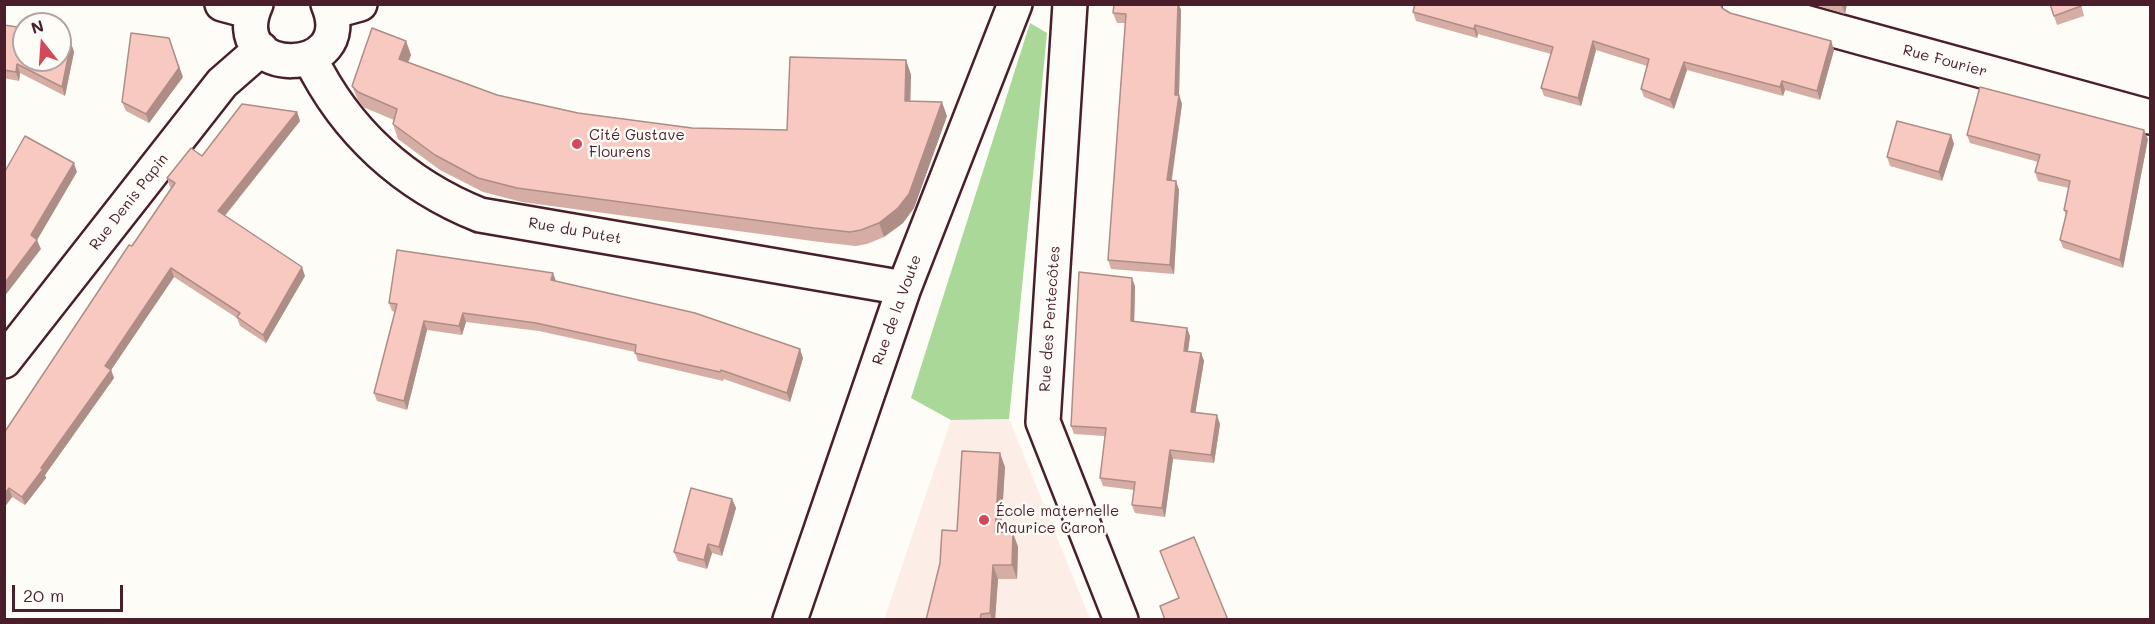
<!DOCTYPE html>
<html>
<head>
<meta charset="utf-8">
<style>
	body { margin:0 }
	#map { position:relative; width:2155px; height:624px; overflow:hidden; background:#fdfcf7; font-family:Mali,sans-serif }
	canvas { display:block }
	.frame { position:absolute; inset:0; border:6px solid #4a1f2b; pointer-events:none }
	.north { position:absolute; left:12px; top:12px; width:60px; height:60px; box-sizing:border-box; background:#fdfcf7; border:2px solid #b5a4a5; border-radius:50%; rotate:343deg; font-size:16px; font-weight:700; line-height:24px; text-align:center; color:#4a1f2b }
	.north::after { content:''; display:block; margin:auto; width:21px; height:27px; background:#d1495b; clip-path:polygon(50% 0,100% 100%,50% 72%,0 100%) }
	.scale { position:absolute; left:12px; top:585px; width:111px; height:27px; box-sizing:border-box; border:3px solid #4a1f2b; border-top:0; padding-left:8px; font-size:18px; line-height:21px; white-space:nowrap; color:#4a1f2b; -webkit-text-stroke:4px #fdfcf7; paint-order:stroke }
</style>
</head>
<body>
<div id="map">
<canvas width="2155" height="624"></canvas>
<div class="frame"></div>
<div class="north">N</div>
<div class="scale">20 m</div>
</div>
<script>
const ctx = document.querySelector('canvas').getContext('2d');
ctx.lineJoin = 'round';
function fillPath(path, color) {
  ctx.fillStyle = color;
  ctx.fill(path, 'evenodd');
}
function stroke(path, color, width, dash) {
  ctx.strokeStyle = color;
  ctx.lineWidth = width;
  ctx.lineCap = dash ? 'butt' : 'round';
  ctx.setLineDash(dash || []);
  ctx.stroke(path);
}
function drawText(font, color, halo, rows, align = 'center') {
  ctx.font = font + ' Mali,sans-serif';
  ctx.lineWidth = 5;
  ctx.setLineDash([]);
  ctx.textBaseline = 'middle';
  ctx.strokeStyle = halo;
  ctx.fillStyle = color;
  for (const [text, x, y, turn = 0] of rows) {
    ctx.save();
    ctx.translate(x, y);
    ctx.rotate((+turn || 0) * Math.PI / 180);
    ctx.textAlign = isNaN(turn) ? turn : align;
    if (halo) ctx.strokeText(text, 0, 0);
    ctx.fillText(text, 0, 0);
    ctx.restore();
  }
}
fillPath(new Path2D(`
	M1009,419L1090,619L884,620L951,420Z`), '#fcede6');
fillPath(new Path2D(`
	M1030,23L1047,33L1009,419L951,420L911,398Z`), '#a9d898');
const minor = new Path2D(`
	M222,4L252,12
	M256,4C222,80 360,79 328,4
	M1070,4L1043,422L1121,620
	M1739,4L2150,117
	M331,12L360,4
	M310,58C346,132 405,185 480,215L904,288
	M4,361L222,83L261,49
	M790,620L904,288L1015,4`);
stroke(minor, '#4a1f2b', 38);
stroke(minor, '#fdfcf7', 33);
fillPath(new Path2D(`
	M1812,4H1847L1845,14Z
	M2050,4H2081L2084,16L2057,25Z
	M1721,6L1722,8L1730,13L1831,41L1834,50L1820,100L1785,90L1783,96L1687,70L1674,109L1644,97L1641,89L1647,66L1596,50L1581,106L1544,96L1541,88L1551,54L1478,34L1477,38L1416,21L1413,12Z
	M1181,10L1179,95L1182,104L1172,180L1176,181L1179,190L1174,274L1111,269L1108,260L1125,23H1117L1113,13Z
	M4,25L24,60L71,43L74,52L65,96L20,73L19,81L4,78Z
	M406,41L411,55L408,62L497,95L578,113L692,128L787,130L906,60L911,75L910,101L947,116L914,208L903,223L884,237L867,244L856,246L820,242L522,202L483,192L440,170L398,139L393,124L394,120L363,107L358,100L352,86Z
	M183,77L149,123L126,111L122,102Z
	M297,112L300,121L225,216L305,276L266,343L240,326L237,318L174,277L111,370L114,378L45,475L46,478L25,505L12,497L4,508V433L171,188L170,187L167,178Z
	M1951,135L1954,144L1942,181L1890,166L1887,157Z
	M1967,135L2148,139L2123,268L2063,248L2060,240L2066,215L2064,210L2069,188L2038,181L2035,172L2038,162L1970,143Z
	M556,281L803,358L790,402L724,379L723,381L638,361L635,352L539,331L466,322L462,335L427,330L407,410L377,401L374,393L395,312L392,311L389,303Z
	M1135,286L1134,321L1190,336L1188,351L1201,353L1204,361L1195,413L1220,424L1214,463L1173,459L1165,517L1135,513L1132,505L1134,490L1103,486L1100,478L1105,436L1074,434L1071,426Z
	M1005,467L1001,533H1013L1018,547L1017,579H998L995,620H926Z
	M732,499L736,508L722,556L712,553L707,569L678,561L674,552Z`), '#d5ada5');
fillPath(new Path2D(`
	M1178,4H1179L1181,10L1179,96V95L1182,104L1170,189L1167,180L1175,95Z
	M1847,4L1845,14L1842,5Z
	M1475,25L1478,34L1477,38L1474,29Z
	M169,38L183,77L149,123L146,114Z
	M406,41L411,55L404,73L399,59Z
	M1593,41L1596,50L1581,106L1578,98Z
	M1831,41L1834,50L1820,100L1817,91Z
	M71,43L74,52L65,96L62,87Z
	M906,60L911,75L910,116L905,101Z
	M1684,62L1687,70L1674,109L1670,100Z
	M17,64L20,73L19,81L16,72Z
	M1782,81L1785,90L1783,96L1780,87Z
	M942,102L947,116L914,208L903,223L884,237L879,223Z
	M297,112L300,121L221,220L218,211Z
	M2144,130L2148,139L2123,268L2120,260Z
	M1951,135L1954,144L1942,181L1939,172Z
	M74,163L77,172L36,242L37,240L41,249L4,297V284L31,235Z
	M1176,181L1179,190L1174,274L1170,265Z
	M302,267L305,276L266,343L263,335Z
	M171,268L174,277L111,370L114,378L45,475L46,478L25,505L22,497L105,366Z
	M553,273L556,281L551,280Z
	M1132,278L1135,286L1134,329L1131,321Z
	M463,313L466,322L462,335L459,326Z
	M424,321L427,330L407,410L404,401Z
	M1187,328L1190,336L1187,359L1184,351Z
	M800,349L803,358L790,402L787,393Z
	M1201,353L1204,361L1194,421L1191,412Z
	M1217,415L1220,424L1214,463L1211,455Z
	M1170,450L1173,459L1165,517L1162,508Z
	M1000,453L1005,467L1000,546L995,532Z
	M9,488L12,497L4,508V495Z
	M732,499L736,508L722,556L719,547Z
	M1013,533L1018,547L1017,579L1012,565Z
	M708,544L712,553L707,569L704,560Z
	M993,565L998,579L995,620H992L990,613Z`), '#ae8d86');
const building = new Path2D(`
	M1114,4H1178L1175,95H1179L1167,180L1176,181L1170,265L1108,260L1126,14L1113,13Z
	M1415,4H1720L1722,8L1730,13L1831,41L1817,91L1782,81L1780,87L1684,62L1670,100L1641,89L1649,59L1593,41L1578,98L1541,88L1553,47L1475,25L1474,29L1413,12Z
	M2050,4H2080L2081,6L2054,16Z
	M4,25L24,28V60H60V41L71,43L62,87L17,64L16,72L4,70Z
	M372,28L406,41L399,59L497,95L578,113L692,128L787,130L790,57L906,60L905,101L942,102L909,194L898,208L879,223L861,230L850,232L814,228L517,188L478,178L435,155L393,124L397,109L358,92L352,86Z
	M131,33L169,38L179,68L146,114L122,102Z
	M1980,87L2144,130L2120,260L2060,240L2067,211L2064,210L2070,181L2035,172L2040,155L1967,135Z
	M242,104L297,112L218,211L302,267L263,335L237,317L240,313L171,268L105,366L111,370L41,468L43,469L22,497L9,488L4,495V433L129,245L132,246L175,183L167,178L191,148L202,156Z
	M1897,121L1951,135L1939,172L1887,157Z
	M25,136L74,163L31,235L37,240L4,284V173Z
	M397,250L553,273L551,280L695,313L800,349L787,393L721,370L720,372L635,353L636,345L536,323L463,313L459,326L424,321L404,401L374,393L397,304L389,303Z
	M1079,272L1132,278L1131,321L1187,328L1184,351L1201,353L1191,412L1217,415L1211,455L1170,450L1162,508L1132,505L1135,482L1100,478L1106,428L1071,426Z
	M962,451L1000,453L995,532L1013,533L1012,565H993L990,613L981,614L980,620H926L940,563L942,530L957,531Z
	M691,488L732,499L719,547L708,544L704,560L674,552Z
	M1194,537L1228,620H1165L1160,606L1179,598L1160,551Z`);
fillPath(building, '#f8c9c0');
stroke(building, '#ae8d86', 1.5);
for (const [x, y, r, color] of [
	[577,144,6,"#d1495b"],
	[984,520,6,"#d1495b"]
]) {
  const dot = new Path2D();
  dot.arc(x, y, r, 0, 2 * Math.PI);
  ctx.fillStyle = color;
  ctx.fill(dot);
  stroke(dot, '#fdfcf7', 2);
}
drawText('15px', '#4a1f2b', '#fdfcf7', [
	["Rue Fourier",1945,61,15],
	["Rue Denis Papin",129,202,-52],
	["Rue du Putet",575,231,10],
	["Rue de la Voute",897,310,-70],
	["Rue des Pentecôtes",1050,319,-86]
]);
drawText('15px', '#4a1f2b', '#fdfcf7', [
	["Cité Gustave",589,135],
	["Flourens",589,152],
	["École maternelle",996,511],
	["Maurice Caron",996,528]
], 'left');
</script>
</body>
</html>
